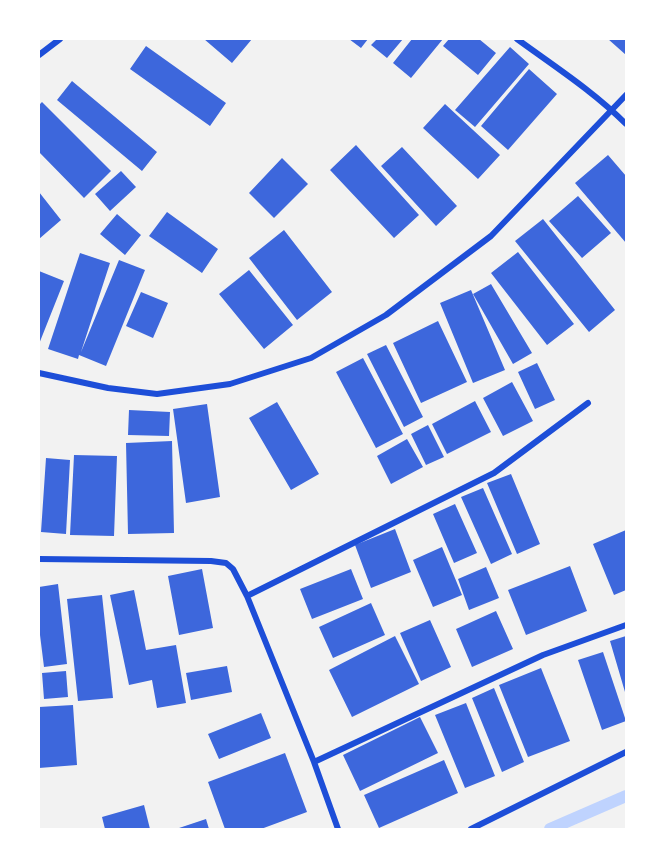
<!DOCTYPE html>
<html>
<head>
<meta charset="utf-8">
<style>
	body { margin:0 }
	#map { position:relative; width:665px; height:868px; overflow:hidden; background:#f2f2f2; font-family:"Fira Sans",sans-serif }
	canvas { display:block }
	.frame { position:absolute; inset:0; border:40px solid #fff; pointer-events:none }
</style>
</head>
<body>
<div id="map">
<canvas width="665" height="868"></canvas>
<div class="frame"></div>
</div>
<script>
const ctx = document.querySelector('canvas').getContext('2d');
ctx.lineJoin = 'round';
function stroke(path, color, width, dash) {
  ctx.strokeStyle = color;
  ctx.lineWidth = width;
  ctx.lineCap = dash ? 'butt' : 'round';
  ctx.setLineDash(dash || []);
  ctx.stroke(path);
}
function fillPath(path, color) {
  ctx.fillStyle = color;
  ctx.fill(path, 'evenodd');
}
stroke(new Path2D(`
	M550,829L626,796`), '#bfd3fe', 12);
fillPath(new Path2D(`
	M204,39H252L232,63Z
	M349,39H368L361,48Z
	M377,39H403L387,58L371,45Z
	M412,39H443L411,78L393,63Z
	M449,39H479L496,53L478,75L443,46Z
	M608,39H626V55Z
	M146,46L226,103L210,126L130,69Z
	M510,47L529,64L475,127L455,110Z
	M529,69L557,94L508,150L481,126Z
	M72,81L157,152L142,171L57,100Z
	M42,102L111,171L84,198L39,152V105Z
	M445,104L500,155L478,179L423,128Z
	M356,145L419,215L394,238L330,170Z
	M402,147L457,206L436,226L381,166Z
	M608,155L626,176V243L575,183Z
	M282,158L308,184L274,218L249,193Z
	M121,171L136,187L110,211L95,194Z
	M39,192L61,220L39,239Z
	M578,196L611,233L582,258L549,221Z
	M167,212L218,249L202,273L149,236Z
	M117,214L141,235L125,255L100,234Z
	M543,219L615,310L589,332L515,241Z
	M284,230L332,292L297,320L249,258Z
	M518,252L574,324L547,345L491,273Z
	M80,253L110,263L81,352L119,260L145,270L106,366L79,355L78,359L48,349Z
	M249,270L293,325L264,349L219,294Z
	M39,271L64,281L39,344Z
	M491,284L532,353L513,364L473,294Z
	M471,290L505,370L473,383L440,303Z
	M141,292L168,303L153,338L126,326Z
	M438,321L467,382L421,403L393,343Z
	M386,345L423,417L404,427L367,354Z
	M363,358L403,434L376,448L336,372Z
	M537,363L555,400L535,409L518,372Z
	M512,382L533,421L503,436L483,398Z
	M475,401L491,432L447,454L432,424Z
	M277,402L319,474L291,490L249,418Z
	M207,404L220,497L186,503L173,409Z
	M129,410L170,412L169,436L128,435Z
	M428,425L444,457L426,465L411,434Z
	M407,439L423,467L391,484L377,456Z
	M172,441L174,533L128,534L126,443Z
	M74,455L117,456L114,536L70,535Z
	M46,458L70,460L66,534L41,532Z
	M511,474L540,544L517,554L487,483Z
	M483,488L512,554L491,564L461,497Z
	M455,504L477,553L454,563L433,514Z
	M395,529L411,572L371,588L355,545Z
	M626,530V590L614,595L593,544Z
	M442,547L462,595L433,607L413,560Z
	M570,566L587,611L526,635L508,590Z
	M486,567L499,598L469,610L458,579Z
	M202,569L213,628L179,635L168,576Z
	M351,569L363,599L312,619L300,589Z
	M58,584L67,664L44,667L39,627V587Z
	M134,590L146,650L176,645L186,703L157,708L152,680L129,685L110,595Z
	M102,595L113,698L78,701L67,599Z
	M371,603L385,635L333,658L319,627Z
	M496,611L513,649L472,667L456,629Z
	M430,620L451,667L421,681L400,633Z
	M395,636L419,684L352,717L329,670Z
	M626,636V692H625L610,641Z
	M603,652L626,721L602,730L578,660Z
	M227,666L232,692L191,700L186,673Z
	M541,668L570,741L528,757L499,685Z
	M66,671L68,697L44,699L42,673Z
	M494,688L524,762L502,772L472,698Z
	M466,703L495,776L465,788L435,715Z
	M73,705L77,765L39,768V707Z
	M261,713L271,738L219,759L208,734Z
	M420,717L438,753L360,791L343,755Z
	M285,753L307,812L261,829H225L208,782Z
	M444,760L458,793L379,828L364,795Z
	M144,805L150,829H105L102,817Z
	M206,819L209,829H176Z`), '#3d67dc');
stroke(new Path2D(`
	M517,39C554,66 593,91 626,124
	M39,55L60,39
	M39,373L108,388L157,394L230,384L311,358L386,315L491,236L626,95
	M39,559L211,561L226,563L233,569L247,596L314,762L338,829
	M247,596L494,473L588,403
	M314,762L543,655L626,625
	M471,829L626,752`), '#1d4ed8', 6);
</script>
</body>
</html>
